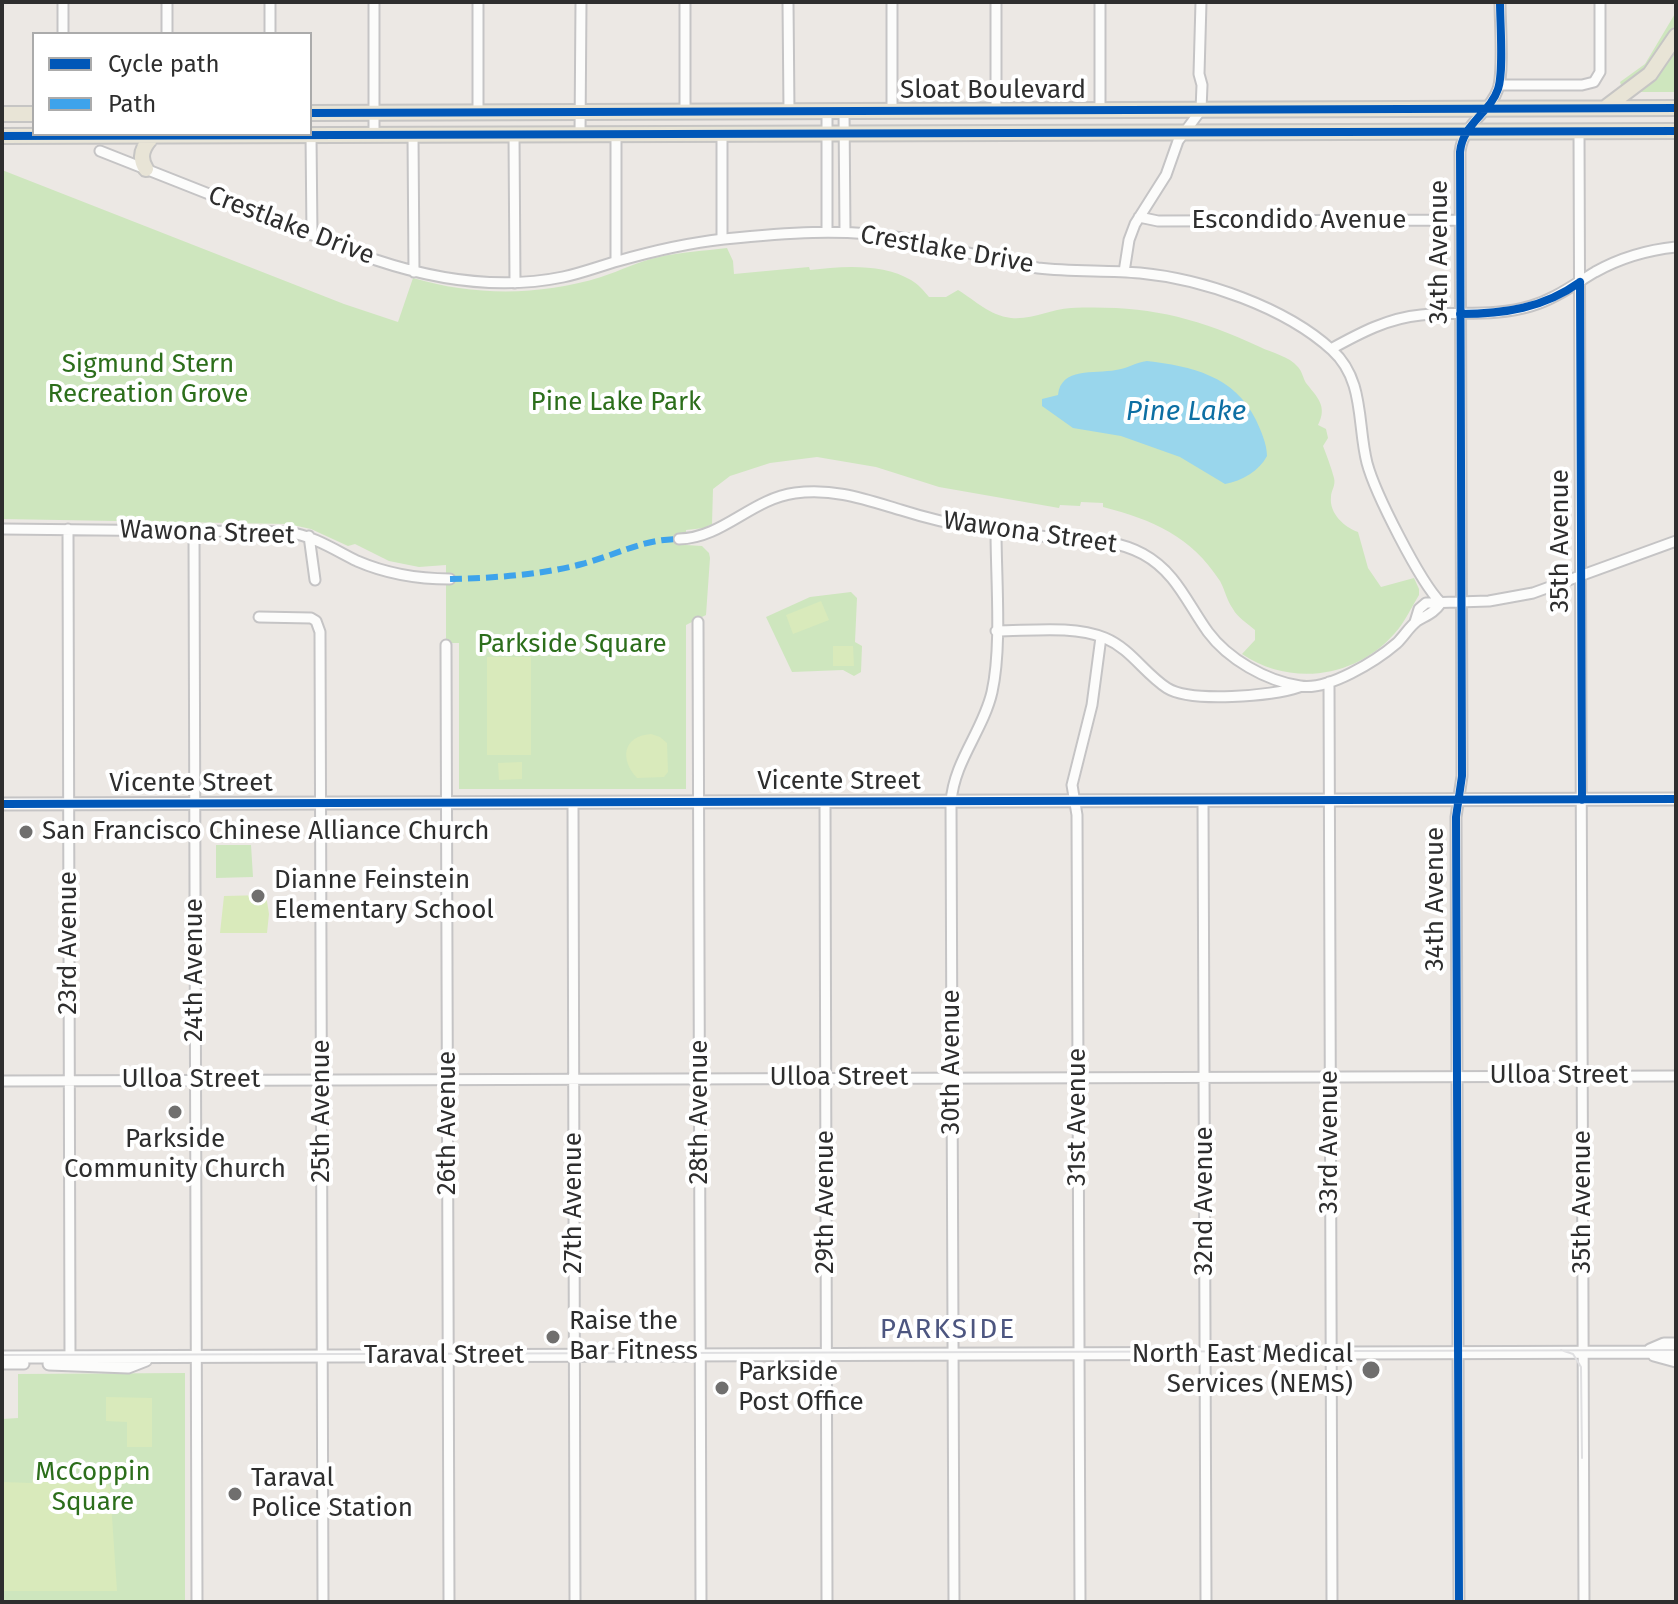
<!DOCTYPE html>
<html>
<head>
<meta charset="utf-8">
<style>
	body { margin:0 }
	#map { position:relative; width:1678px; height:1604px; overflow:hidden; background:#ece8e4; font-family:"Fira Sans",sans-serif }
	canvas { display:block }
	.frame { position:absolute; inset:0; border:4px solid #2e2e2e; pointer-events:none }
	.legend { position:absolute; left:32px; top:32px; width:280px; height:104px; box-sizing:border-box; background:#fff; border:2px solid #ababab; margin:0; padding:10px 14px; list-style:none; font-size:24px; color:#2e2e2e }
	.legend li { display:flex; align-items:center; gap:16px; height:40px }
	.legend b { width:40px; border:2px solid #ababab }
</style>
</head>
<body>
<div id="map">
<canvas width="1678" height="1604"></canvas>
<div class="frame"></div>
<ul class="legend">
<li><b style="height:10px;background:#0057b8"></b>Cycle path</li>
<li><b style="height:10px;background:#3ea3eb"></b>Path</li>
</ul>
</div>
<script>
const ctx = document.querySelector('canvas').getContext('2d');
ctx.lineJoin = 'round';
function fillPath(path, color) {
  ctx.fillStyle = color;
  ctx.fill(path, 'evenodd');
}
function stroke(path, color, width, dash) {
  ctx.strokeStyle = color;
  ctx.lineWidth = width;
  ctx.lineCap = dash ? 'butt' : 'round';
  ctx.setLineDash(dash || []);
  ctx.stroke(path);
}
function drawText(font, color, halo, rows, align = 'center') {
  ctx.font = font + ' "Fira Sans",sans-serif';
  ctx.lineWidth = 8;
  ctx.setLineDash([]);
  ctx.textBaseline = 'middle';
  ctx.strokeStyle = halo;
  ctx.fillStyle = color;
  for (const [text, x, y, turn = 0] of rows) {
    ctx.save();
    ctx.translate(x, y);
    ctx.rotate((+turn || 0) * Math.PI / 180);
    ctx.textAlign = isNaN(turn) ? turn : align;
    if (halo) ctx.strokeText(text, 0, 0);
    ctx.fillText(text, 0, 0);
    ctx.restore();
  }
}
fillPath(new Path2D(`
	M1676,12C1676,44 1646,70 1622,88L1620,82L1645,64Z
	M1676,46V92H1634Z
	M2,170L344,304L398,322L413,278C474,296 540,296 601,277C620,271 639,261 659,257C681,252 704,251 727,248L733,261L734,274L809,267L810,270C841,266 883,263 911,280C918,284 924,291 929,297H946L958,290C976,301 989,315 1011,318C1033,320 1050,309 1071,308C1145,305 1193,316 1260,347C1272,353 1289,356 1298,367C1302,371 1303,378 1306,383C1317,397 1328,406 1318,425L1326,429L1328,438L1323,446C1327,456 1331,467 1334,478C1336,486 1331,490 1331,497C1329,513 1344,527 1358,532L1368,568L1381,587L1414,578L1419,589V595C1411,608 1405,622 1395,633C1356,678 1291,687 1242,654L1255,640V630C1248,624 1237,617 1233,609C1227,601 1225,590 1220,581C1191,536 1153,520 1103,507V503L1081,502L1080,506L1060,505L1059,508L939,487L876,467L817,457L770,463L730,476L713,489L712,524L704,528L686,530V545L702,546L709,553L710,558L706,615L686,625V789H459V643H446V565L419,567L389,561L355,544L348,546L311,529L288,524L2,519Z
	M851,592L857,598L855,642L862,646L861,672L854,676L843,670L792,672L766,617L810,597Z
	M216,845H251L253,877L216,878Z
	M185,1373V1602H2V1419L18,1418V1374Z`), '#cee6be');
fillPath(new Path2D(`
	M821,601L829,620L793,634L786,615Z
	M833,646H853L854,666H833Z
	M487,657H531V755H487Z
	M651,734L660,737L667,743L668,772L664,777L637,778C620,760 622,736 651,734Z
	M522,762V779L499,780L498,763Z
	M266,895L269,914L267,933H220L224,896Z
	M106,1397L152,1398V1447H127V1422L106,1421Z
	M33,1479L104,1480L110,1487L117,1591H2V1482L32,1483Z`), '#d9eabb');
fillPath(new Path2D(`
	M1147,361C1191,366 1235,376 1256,420C1261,431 1267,444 1267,456C1259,471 1242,481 1225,484L1180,457L1121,436L1073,428L1042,406V399L1058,395C1061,367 1094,374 1116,370C1127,369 1136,362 1147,361Z`), '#99d6ec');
const minor = new Path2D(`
	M63,2V34
	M167,2V34
	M270,2V34
	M374,2V135
	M478,2V112
	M685,2V111
	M788,2L789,111
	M892,2V111
	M996,2V111
	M1100,2V110
	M1499,85H1582L1594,82L1600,72V2
	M827,111V232
	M844,111L845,232
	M1579,131L1584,1602
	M514,134L515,283
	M580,134L581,2
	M616,134V261
	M722,134V239
	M311,135L312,235
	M413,135L414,272
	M100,151L376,260C436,280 500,290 563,277C582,273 600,266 618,261C653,251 688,243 724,239C783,233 843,228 902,238C948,246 992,261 1038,268C1072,272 1106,270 1140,273C1203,279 1285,307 1332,350C1365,380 1357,424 1367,463C1375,493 1420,582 1441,603
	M1139,217L1158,221L1460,220
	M1124,272L1129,240L1135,224L1166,175L1178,141L1201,110L1202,85L1199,74L1201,2
	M1331,349C1360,333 1388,318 1421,315C1458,311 1495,317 1531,306C1555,299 1573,285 1595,272C1620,258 1647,250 1676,247
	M2,529L287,532C314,536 333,549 357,561C387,574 418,579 450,579
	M68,529L70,1357
	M194,531L197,1602
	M309,536L315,580
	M679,539C723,538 751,499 795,493C834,488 864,499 901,510C926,518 951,524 977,528C1005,533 1033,535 1061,538C1090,540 1117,540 1143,554C1176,572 1187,603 1208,632C1228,659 1266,681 1300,686C1328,691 1376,661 1397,643C1404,636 1410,626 1417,621C1427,615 1434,613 1441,603
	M259,617L311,618L316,621L320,632L323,1602
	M698,622L701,1602
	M1415,622L1419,609L1426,603L1489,601L1533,593L1676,541
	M996,631C1030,631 1073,625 1105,638C1131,649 1144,673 1167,688C1191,703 1272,696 1299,687
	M446,645L449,1602
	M1329,682L1332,1602
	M1203,801L1206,1602
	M825,802L827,1602
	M573,803L575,1602
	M2,1081L1676,1076
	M2,1364H24
	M954,1602L951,802C954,761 983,731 992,692C1002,647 996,579 996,531
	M1080,1602L1077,815L1072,785L1092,705L1101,637
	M1459,1602L1456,817L1462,776L1460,152C1463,123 1490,113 1498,89C1504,72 1500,23 1500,2`);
const tertiary = new Path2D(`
	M2,804L1676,799
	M1650,1350L1664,1344H1676
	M1654,1355L1676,1361
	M2,1357L1676,1352
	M49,1364L128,1367L146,1360`);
const primary = new Path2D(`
	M1605,108L1650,74L1676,36
	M310,113L1676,108
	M2,114H34
	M2,136L1676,131
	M146,169C138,157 143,146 153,136`);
stroke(minor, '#c5c4c5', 13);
stroke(tertiary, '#c5c4c5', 15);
stroke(primary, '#c6c5c4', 18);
stroke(minor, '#fcfcfb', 9);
stroke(tertiary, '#fcfcfb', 11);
stroke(primary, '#e8e4d6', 14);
stroke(new Path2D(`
	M1561,1350L1573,1354L1581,1367L1582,1458
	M2,1355L1676,1350`), '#dfdfe1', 2);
stroke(new Path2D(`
	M450,579C494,578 540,575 582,564C616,555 643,539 679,539`), '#3ea3eb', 6, [12, 6]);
stroke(new Path2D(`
	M310,113L1676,108
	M2,136L1676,131
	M1580,282L1582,800
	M1460,314C1504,314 1544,308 1580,282
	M2,804L1676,799
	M1459,1602L1456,817L1462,776L1460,152C1463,123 1490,113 1498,89C1504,72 1500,23 1500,2`), '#0057b8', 8);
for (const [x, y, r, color] of [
	[26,832,8,"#706f6e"],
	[258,896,8,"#706f6e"],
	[175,1112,8,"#706f6e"],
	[553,1337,8,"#706f6e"],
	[1371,1370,10,"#706f6e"],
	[722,1388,8,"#706f6e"],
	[235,1494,8,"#706f6e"]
]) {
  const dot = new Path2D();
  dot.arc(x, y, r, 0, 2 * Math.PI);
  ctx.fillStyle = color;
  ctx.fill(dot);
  stroke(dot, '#fff', 3);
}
drawText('26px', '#2e2e2e', '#fff', [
	["Sloat Boulevard",993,91],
	["Escondido Avenue",1299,221],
	["Crestlake Drive",291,226,21],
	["Crestlake Drive",947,250,10],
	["34th Avenue",1440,252,-90],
	["Wawona Street",207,533,2],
	["Wawona Street",1030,533,8],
	["35th Avenue",1561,541,-90],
	["Vicente Street",839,782],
	["Vicente Street",191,784],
	["34th Avenue",1436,899,-90],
	["23rd Avenue",69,943,-90],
	["24th Avenue",195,970,-90],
	["30th Avenue",952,1062,-90],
	["Ulloa Street",1559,1076],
	["Ulloa Street",839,1078],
	["Ulloa Street",191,1080],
	["25th Avenue",322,1111,-90],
	["28th Avenue",700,1112,-90],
	["31st Avenue",1078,1117,-90],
	["26th Avenue",448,1123,-90],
	["33rd Avenue",1330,1142,-90],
	["32nd Avenue",1205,1201,-90],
	["29th Avenue",826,1202,-90],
	["35th Avenue",1583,1202,-90],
	["27th Avenue",574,1203,-90],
	["Taraval Street",444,1356]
]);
drawText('26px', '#2c6e1b', '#fff', [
	["Sigmund Stern",148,365],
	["Recreation Grove",148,395],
	["Pine Lake Park",616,403],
	["Parkside Square",572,645],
	["McCoppin",93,1473],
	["Square",93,1503]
]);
drawText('26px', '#2e2e2e', '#fff', [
	["San Francisco Chinese Alliance Church",42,832],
	["Dianne Feinstein",274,881],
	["Elementary School",274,911],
	["Parkside",175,1140,"center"],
	["Community Church",175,1170,"center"],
	["Raise the",569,1322],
	["Bar Fitness",569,1352],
	["North East Medical",1353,1355,"right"],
	["Services (NEMS)",1353,1385,"right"],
	["Parkside",738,1373],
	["Post Office",738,1403],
	["Taraval",251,1479],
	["Police Station",251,1509]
], 'left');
drawText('italic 28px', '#0d6fa3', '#fff', [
	["Pine Lake",1186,412]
]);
ctx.letterSpacing = '2px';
drawText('28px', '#4d5680', '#fff', [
	["PARKSIDE",948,1330]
]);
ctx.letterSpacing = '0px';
</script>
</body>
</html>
